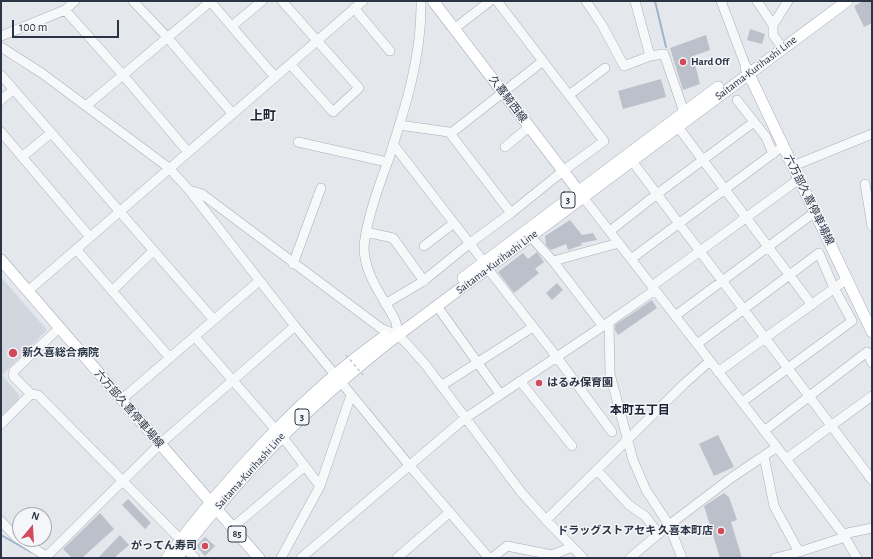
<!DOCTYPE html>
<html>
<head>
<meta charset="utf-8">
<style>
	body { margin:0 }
	#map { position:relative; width:873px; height:559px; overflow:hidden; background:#e4e7ec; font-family:"Alegreya Sans",sans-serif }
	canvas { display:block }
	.frame { position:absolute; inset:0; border:2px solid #2b3445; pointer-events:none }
	.north { position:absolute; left:12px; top:507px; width:40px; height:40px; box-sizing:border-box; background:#f4f6f9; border:1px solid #a4a8b1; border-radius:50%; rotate:18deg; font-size:11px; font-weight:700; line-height:16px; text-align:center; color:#2b3445 }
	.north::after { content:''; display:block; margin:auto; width:14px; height:18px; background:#d1495b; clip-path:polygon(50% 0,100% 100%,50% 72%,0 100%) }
	.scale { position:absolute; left:12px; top:20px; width:107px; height:18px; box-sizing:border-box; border:2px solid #2b3445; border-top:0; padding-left:5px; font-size:12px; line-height:14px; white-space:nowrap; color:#2b3445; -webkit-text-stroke:3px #f4f6f9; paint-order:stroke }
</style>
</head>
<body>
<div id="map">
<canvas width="873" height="559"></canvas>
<div class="frame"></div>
<div class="north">N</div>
<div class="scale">100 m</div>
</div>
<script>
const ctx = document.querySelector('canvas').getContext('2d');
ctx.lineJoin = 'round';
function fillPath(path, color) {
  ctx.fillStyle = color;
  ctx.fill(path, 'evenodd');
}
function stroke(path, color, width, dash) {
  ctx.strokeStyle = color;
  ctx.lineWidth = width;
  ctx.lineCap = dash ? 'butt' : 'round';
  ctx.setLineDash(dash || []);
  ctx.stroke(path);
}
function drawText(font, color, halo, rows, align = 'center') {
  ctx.font = font + ' "Alegreya Sans","Noto Sans JP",sans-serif';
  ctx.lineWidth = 3;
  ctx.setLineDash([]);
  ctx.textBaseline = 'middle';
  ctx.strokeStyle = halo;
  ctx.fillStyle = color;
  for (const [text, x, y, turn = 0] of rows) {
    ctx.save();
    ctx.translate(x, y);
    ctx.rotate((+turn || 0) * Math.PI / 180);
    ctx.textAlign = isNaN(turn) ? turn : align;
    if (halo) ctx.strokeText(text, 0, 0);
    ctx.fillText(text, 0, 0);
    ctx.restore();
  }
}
fillPath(new Path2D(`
	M1,277L47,330L2,375L19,395V399L1,416Z`), '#d2d6de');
stroke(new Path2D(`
	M655,1L666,47
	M1,535L31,552`), '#9fb4cc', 2);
fillPath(new Path2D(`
	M864,1H870L872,5V23L864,27L854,6Z
	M750,29L765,34L762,44L747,40Z
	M706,35L710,50L693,56L700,84L683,90L670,48Z
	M661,79L666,97L623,109L618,91Z
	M570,220L582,235L593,233L597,240L581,243L582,245L568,250L566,244L551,250L546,245L545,236Z
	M537,252L544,262L535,269L539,273L514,293L498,272L523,253L528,259Z
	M557,283L563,290L552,300L546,293Z
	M652,300L657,308L618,335L615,330V325Z
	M718,435L734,467L714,476L699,444Z
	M724,493L729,497L737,520L731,522L742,558H720L704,506Z
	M128,499L151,523L145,529L122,505Z
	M100,513L114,529L82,558H72L63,549Z
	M120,535L129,545L114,558H98Z
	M205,537L215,546L205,556L196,546Z`), '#bbc0ca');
const minor = new Path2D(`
	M133,1L167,37L232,113
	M210,1L275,77
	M282,1L359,88L333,112L290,64
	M586,1L602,25L624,66L650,56
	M635,1L650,56L664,54L684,112L678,127L812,305
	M721,1L746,67
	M757,1L773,25
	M354,8L390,51
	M65,10L123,75L188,152
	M232,26L262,1
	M454,29L490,1
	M1,36L65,10L75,1
	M779,43L773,35V25L788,1
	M1,47L43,74L169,168L189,190L295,326L409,465L489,558
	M1,75L214,320
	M569,95L605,68
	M1,100L13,90
	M737,100L766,137L773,154
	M86,106L211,1
	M399,125L449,132L511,213
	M1,132L90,237
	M450,134L543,61
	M298,142L387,162
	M393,144L484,262L488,269L556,356L612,432
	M505,147L529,127
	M22,157L51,133
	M632,161L872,480
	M793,166L872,134
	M865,184L872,226
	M189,190L202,194L382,329L398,335L408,345L425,364L521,492L546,520L583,558
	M583,197L786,459L843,534L857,558
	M610,231L657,194L754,122
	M366,232L393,238L424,281
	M531,237L553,261L603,326
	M424,246L454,223
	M76,249L170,358
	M631,259L783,146
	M553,261L619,243
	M293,264L321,188
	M652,286L799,179
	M28,291L363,1
	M112,291L153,251
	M385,304L422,282L470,243L511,213L563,171L604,141L497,1
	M437,306L500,394
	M675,316L815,212
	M609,322L610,374L633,460L646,490L669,525L682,558
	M398,335C397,330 397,324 395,320C393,315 389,310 386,304C376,288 364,268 364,248C365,223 379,185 388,161C405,109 422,56 421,1
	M195,337L276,430
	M697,344L819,253L834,288L852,321L742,402
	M718,372L847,279
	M520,381L572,446
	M441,386L533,327
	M31,394L38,395L181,540
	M121,400L259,281
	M1,424L31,394L13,376L14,371L59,328
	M764,431L867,352L872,363
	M282,436L320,486
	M764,456L774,506L799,552L775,558
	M786,459L872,396
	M597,470L629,505L645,516L659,534
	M546,520L684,384L710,361
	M1,521L16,537L46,556
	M232,528L305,466
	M843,534L872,528
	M184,547L195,558
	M799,552L845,537
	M45,558L160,444L295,326
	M281,558L320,486L351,395
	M301,558L464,419L609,322L655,290
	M397,558L450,512
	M492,558L507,546L552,555L572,547
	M630,558L669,525L731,478L777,447`);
const major = new Path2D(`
	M433,1L583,197
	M746,68L872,332
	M1,260L259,558
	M463,278L718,87
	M167,558C227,477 303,394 385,336
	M177,558C193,535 211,515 229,494C280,435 336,383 398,335L847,1`);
stroke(minor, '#a9aeb7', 10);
stroke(major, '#a3abb8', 12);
stroke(minor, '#f7f8fa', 9);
stroke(major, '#fff', 11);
stroke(new Path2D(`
	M346,355L363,375`), '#c2c5cb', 1.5, [3, 3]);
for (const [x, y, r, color] of [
	[683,62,4,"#d1495b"],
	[13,353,5,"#d1495b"],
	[539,383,4,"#d1495b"],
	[721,531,4,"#d1495b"],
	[205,546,4,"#d1495b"]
]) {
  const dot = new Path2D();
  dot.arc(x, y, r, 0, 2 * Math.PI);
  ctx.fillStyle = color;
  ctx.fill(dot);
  stroke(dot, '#f4f6f9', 1.5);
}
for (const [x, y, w] of [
	[568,200,14],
	[302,417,14],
	[237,534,18]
]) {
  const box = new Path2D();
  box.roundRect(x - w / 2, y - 8, w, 16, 3);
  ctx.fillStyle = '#f4f6f9';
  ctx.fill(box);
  stroke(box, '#2b3445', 1);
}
drawText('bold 10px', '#2b3445', null, [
	["3",568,200],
	["3",302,417],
	["85",237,534]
]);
drawText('bold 11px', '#2b3445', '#f4f6f9', [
	["Hard Off",691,62],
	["新久喜総合病院",22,353],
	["はるみ保育園",547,383],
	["ドラッグストアセキ 久喜本町店",713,531,"right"],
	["がってん寿司",197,546,"right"]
], 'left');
drawText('11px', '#2b3445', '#f4f6f9', [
	["Saitama-Kurihashi Line",756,68,-37],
	["久喜騎西線",508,99,53],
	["六万部久喜停車場線",809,200,64],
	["Saitama-Kurihashi Line",497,262,-37],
	["六万部久喜停車場線",129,409,49],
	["Saitama-Kurihashi Line",250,471,-48]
]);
drawText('bold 12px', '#1d2536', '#f4f6f9', [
	["本町五丁目",640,410]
]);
drawText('bold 13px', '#1d2536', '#f4f6f9', [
	["上町",263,116]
]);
</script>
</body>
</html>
